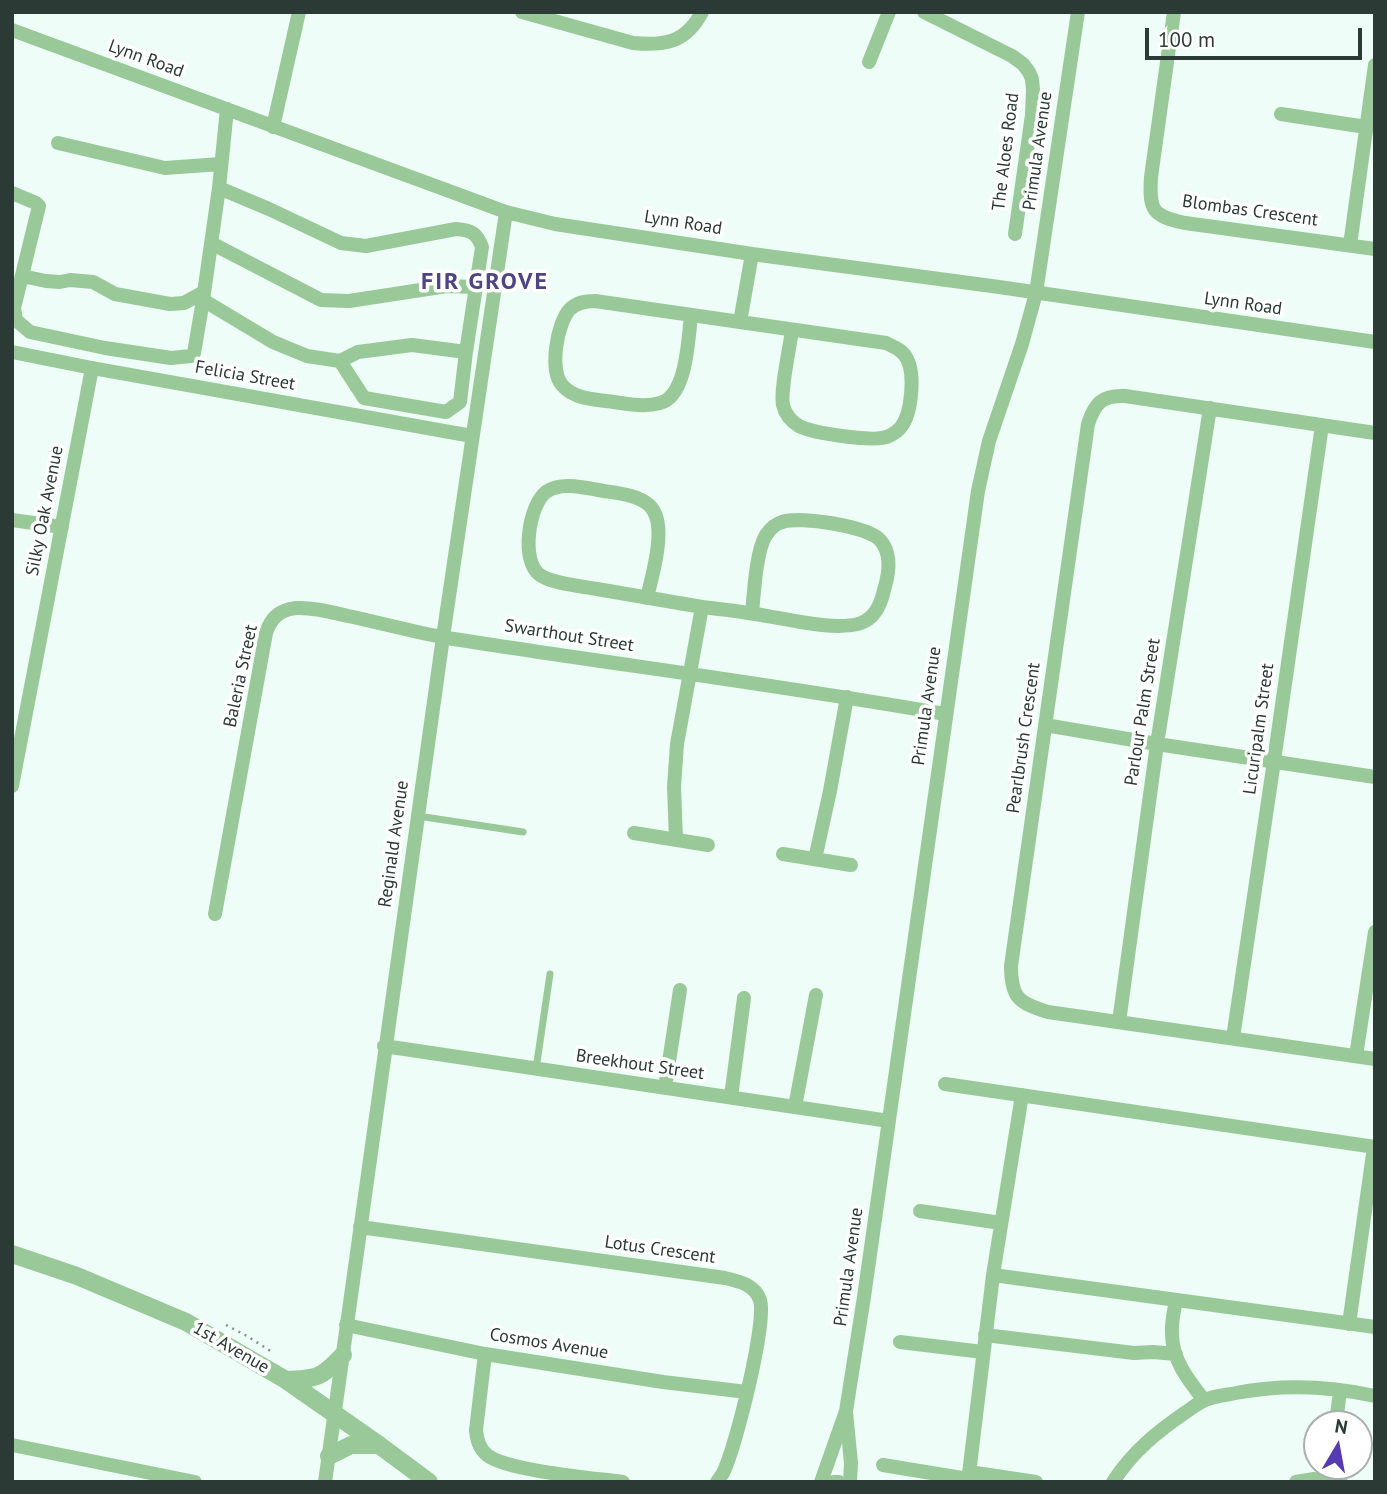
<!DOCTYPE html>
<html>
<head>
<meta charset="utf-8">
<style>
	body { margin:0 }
	#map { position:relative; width:1387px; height:1494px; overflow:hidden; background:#eefdf7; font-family:"PT Sans",sans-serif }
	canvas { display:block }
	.frame { position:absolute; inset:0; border:14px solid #2b3a34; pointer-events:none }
	.north { position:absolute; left:1303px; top:1410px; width:70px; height:70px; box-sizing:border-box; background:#fff; border:2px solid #aab0ae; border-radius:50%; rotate:10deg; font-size:19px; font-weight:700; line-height:28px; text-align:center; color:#2b3a34 }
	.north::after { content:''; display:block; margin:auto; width:24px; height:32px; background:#563ab2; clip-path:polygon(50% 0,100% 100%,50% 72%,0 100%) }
	.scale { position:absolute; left:1145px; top:28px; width:217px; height:32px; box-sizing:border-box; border:4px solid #2b3a34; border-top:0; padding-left:9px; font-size:21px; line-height:24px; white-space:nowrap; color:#2b3a34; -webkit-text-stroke:5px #fff; paint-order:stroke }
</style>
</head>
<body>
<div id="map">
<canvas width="1387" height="1494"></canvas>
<div class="frame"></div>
<div class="north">N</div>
<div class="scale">100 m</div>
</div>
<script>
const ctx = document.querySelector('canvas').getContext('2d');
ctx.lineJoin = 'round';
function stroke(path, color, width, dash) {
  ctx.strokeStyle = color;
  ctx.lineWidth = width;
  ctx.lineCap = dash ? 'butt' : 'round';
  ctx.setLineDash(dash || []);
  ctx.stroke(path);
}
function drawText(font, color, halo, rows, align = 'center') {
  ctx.font = font + ' "PT Sans",sans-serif';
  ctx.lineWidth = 7;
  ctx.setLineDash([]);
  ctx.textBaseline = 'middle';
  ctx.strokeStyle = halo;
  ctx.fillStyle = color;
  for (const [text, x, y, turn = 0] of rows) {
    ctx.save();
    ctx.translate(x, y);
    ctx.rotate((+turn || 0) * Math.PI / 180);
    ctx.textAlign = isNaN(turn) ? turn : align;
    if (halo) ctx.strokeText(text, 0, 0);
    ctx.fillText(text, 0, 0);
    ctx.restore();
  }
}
stroke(new Path2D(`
	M226,1325L247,1336L272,1352`), '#84938d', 2.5, [2, 5]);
stroke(new Path2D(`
	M418,816L523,832
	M536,1069L550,974`), '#9ac999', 7);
stroke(new Path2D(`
	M522,12L633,43C664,46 686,43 702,12
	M924,12L1012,56L1023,64L1029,72L1032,79L1033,90L1032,115L1015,234
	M1174,12L1151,177C1149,210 1152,216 1185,223L1375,249
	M12,30L506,212L555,224L752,254L999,287L1375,342
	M869,62L889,12
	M227,109L219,188L203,300L273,342L307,356L340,361L358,352L412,345L466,352L460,402L446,412L364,398L340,361
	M1281,114L1366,127
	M273,127L299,12
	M58,143L165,168L221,164
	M219,188L269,209L341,243L366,246L456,229C471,230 477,233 482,247L466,352
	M12,193L36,203L39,206L14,308L16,320L30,332L105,348L171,358L191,356L194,353L203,300
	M211,243L321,300L349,301L447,286L476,287
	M1350,245L1375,65
	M752,254L740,322L886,343C894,347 903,350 907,359C915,374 912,413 901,427C898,431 893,434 889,436C876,443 812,433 799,426C791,421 785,414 783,405C780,390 790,347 792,330
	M22,276L46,281L60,282L70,280L93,282L115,294L170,304L184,303L204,292
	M691,316C688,339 687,396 660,403C643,408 623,403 606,401C591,399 573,398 562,385C549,370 557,323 570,309C578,302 586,301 595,301L740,322
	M12,352L92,368L472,436
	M1375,433L1125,396C1102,395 1095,403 1088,424L1011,966C1011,998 1019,1003 1048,1012L1375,1059
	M12,520L62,527
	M647,598C652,575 669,523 649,505C636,494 614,493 598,490C582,487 560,482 546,492C529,505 520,561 540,575C553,584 581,586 597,589C632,595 667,601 702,607
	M1045,725L1157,744L1375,777
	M12,786L92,368
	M634,833L708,845
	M676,839L674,787L677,744L702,607C720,609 738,611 755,614C783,618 835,632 861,623C875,618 881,604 884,590C889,574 892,553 880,540C867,526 800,516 782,522C775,524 770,529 766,535C756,551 754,593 752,613
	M783,854L851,865
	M815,859L830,791L847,697
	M215,914L266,633C271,618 279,610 296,608C313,607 331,612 348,616C381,623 414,632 447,638C613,664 780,685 945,714
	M1119,1022L1157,744L1210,408
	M1233,1038L1274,761L1322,425
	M384,1046L889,1121
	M1356,1056L1375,932
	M945,1084L1375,1147
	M665,1088L680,990
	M731,1097L744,998
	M795,1107L816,995
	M920,1211L1001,1223
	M360,1227L725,1278C739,1281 755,1285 760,1300C767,1323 735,1450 723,1473C722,1475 718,1480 717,1482
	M993,1275L1375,1327
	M1176,1300C1174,1311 1171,1323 1172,1334C1172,1360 1189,1381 1204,1400
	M1349,1324L1374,1147
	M346,1325L485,1354L663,1382L747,1392
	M985,1335L1134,1353L1153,1352L1176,1354
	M900,1342L983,1352
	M485,1354L476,1430C477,1440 479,1448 487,1455C507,1471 594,1478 623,1482
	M846,1412L851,1463L850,1482
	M1336,1424L1340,1390
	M12,1445L195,1482
	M883,1465L968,1479
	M969,1472L1036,1482
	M325,1482L443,637L506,212
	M821,1482L846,1411L864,1297L978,491L989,441L1022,344L1036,293L1078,12
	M834,1482H839
	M968,1482L993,1275L1022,1095
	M1113,1482C1132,1452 1158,1431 1186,1412C1192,1408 1198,1403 1205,1400C1214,1396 1226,1395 1236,1393C1283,1384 1329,1386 1375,1396
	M1296,1482L1314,1479L1341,1482`), '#9ac999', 14);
stroke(new Path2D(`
	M12,1254L77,1276L186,1322L286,1380L379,1445L429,1482
	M286,1380C316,1379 322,1378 343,1355
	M329,1456L351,1445H379`), '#9ac999', 18);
drawText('18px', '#2b3a34', '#fff', [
	["Lynn Road",146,59,20],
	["Primula Avenue",1038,151,-82],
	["The Aloes Road",1006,152,-83],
	["Blombas Crescent",1250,211,8],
	["Lynn Road",683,223,9],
	["Lynn Road",1243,304,8],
	["Felicia Street",245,376,10],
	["Silky Oak Avenue",45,511,-79],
	["Swarthout Street",569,636,9],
	["Baleria Street",241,676,-78],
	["Primula Avenue",927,706,-82],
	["Parlour Palm Street",1143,712,-81],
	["Licuripalm Street",1259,729,-82],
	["Pearlbrush Crescent",1024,738,-82],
	["Reginald Avenue",394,844,-82],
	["Breekhout Street",640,1065,8],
	["Lotus Crescent",660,1250,8],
	["Primula Avenue",849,1267,-82],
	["Cosmos Avenue",549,1344,9],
	["1st Avenue",231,1348,30]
]);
ctx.letterSpacing = '2px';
drawText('bold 24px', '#4e4684', '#fff', [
	["FIR GROVE",485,282]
]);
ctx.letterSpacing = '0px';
</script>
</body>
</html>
